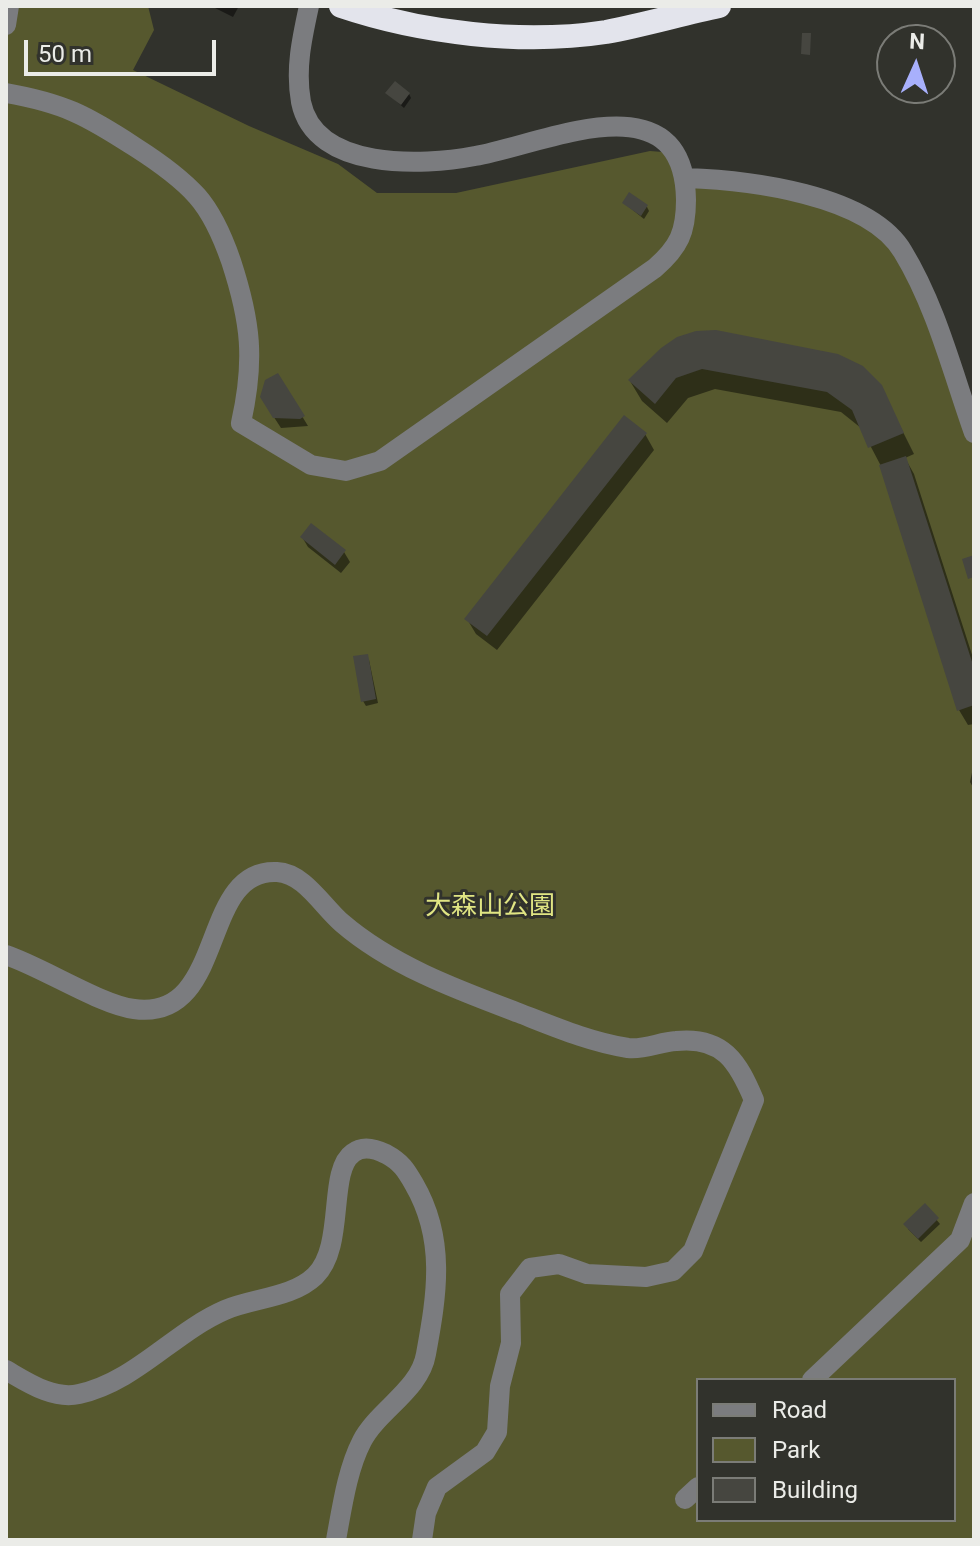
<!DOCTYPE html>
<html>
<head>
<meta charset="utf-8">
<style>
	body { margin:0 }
	#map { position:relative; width:980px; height:1546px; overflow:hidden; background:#31322c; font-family:Roboto,sans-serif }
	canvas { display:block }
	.frame { position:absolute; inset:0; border:8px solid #ebece8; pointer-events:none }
	.legend { position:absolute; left:696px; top:1378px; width:260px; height:144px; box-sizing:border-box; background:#31322c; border:2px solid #7b7c77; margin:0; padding:10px 14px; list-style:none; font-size:24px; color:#ebece8 }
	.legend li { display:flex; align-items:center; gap:16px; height:40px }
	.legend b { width:40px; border:2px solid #7b7c77 }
	.north { position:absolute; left:876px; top:24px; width:80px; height:80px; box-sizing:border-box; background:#31322c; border:2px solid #7b7c77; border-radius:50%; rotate:3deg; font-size:22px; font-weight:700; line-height:32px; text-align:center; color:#ebece8 }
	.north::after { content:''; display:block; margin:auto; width:28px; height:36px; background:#a8b0fc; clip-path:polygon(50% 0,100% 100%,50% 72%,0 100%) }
	.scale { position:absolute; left:24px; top:40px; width:192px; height:36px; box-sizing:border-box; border:4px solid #ebece8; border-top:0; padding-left:10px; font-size:24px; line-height:28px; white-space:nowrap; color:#ebece8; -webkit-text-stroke:6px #31322c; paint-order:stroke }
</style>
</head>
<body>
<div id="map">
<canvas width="980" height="1546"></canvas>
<div class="frame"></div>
<ul class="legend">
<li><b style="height:10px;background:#7b7c7f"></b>Road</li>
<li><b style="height:22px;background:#56582e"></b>Park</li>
<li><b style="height:22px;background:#464640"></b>Building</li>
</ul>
<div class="north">N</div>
<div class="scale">50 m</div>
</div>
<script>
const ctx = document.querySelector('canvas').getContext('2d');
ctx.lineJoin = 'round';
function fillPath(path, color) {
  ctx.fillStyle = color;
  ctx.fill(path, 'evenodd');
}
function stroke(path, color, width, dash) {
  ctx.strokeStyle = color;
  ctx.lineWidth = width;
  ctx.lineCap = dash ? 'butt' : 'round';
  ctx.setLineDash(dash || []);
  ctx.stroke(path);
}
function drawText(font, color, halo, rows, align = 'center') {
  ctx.font = font + ' Roboto,"Noto Sans JP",sans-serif';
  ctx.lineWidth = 6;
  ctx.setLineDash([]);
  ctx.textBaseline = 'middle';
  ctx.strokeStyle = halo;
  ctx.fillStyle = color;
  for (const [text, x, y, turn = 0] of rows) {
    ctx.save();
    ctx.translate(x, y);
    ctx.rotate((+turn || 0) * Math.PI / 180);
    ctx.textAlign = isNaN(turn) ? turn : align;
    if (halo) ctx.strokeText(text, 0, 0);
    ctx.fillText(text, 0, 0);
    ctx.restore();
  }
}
fillPath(new Path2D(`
	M6,6H148L154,30L133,70L249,126L338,164L377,193H456L650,151L675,153L686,178L829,199L902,249L974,433V1540H6ZM698,1380H954V1520H698Z`), '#56582e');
fillPath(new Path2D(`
	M211,6H239L233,17Z
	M387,93L409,94L411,98L404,108Z
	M624,203L647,207L649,211L644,219Z
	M662,349L880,386L914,454L905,458L914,474L974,661V724L968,725L959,710L881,466L861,428L841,412L715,389L688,398L667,423L642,401L630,381Z
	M277,375L308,426L281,428L268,408Z
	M645,434L654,450L497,650L476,634L467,619Z
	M302,537L344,552L350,562L341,573L308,547Z
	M369,660L378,703L366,706L363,701Z
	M974,763V789L970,782Z
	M925,1206L940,1224L921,1242L908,1229Z`), '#0007');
fillPath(new Path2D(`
	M802,33H811L810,55L801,54Z
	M395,81L410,93L401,105L385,93Z
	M629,192L648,205L641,216L622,203Z
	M716,330L838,354L863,366L882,385L904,433L868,448L852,410L827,392L702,369L676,378L655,404L628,380L661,348L677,337L696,331Z
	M278,373L305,416L300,419L273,418L260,397L265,380Z
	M624,415L647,433L487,636L464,619Z
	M906,456L974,668V705L957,711L879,465Z
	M311,523L346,550L335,565L300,537Z
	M974,555V577L968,579L962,559Z
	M368,654L376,699L361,702L353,656Z
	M925,1203L939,1218L918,1239L903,1224Z`), '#464640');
stroke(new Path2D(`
	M6,25L9,6
	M6,93C63,103 86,115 135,147C157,161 179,176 197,196C213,214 223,238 231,261C251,322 255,360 241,423L311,465L346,471L380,461L655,268C679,247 686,232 686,200C684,75 542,145 475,156C423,166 315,171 301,102C295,69 302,38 309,6
	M686,178C747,180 869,194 903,252C936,306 953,374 974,433
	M6,955C42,967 101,1005 134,1009C228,1022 198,868 277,872C304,873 323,907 342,923C392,966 458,990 519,1013C555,1027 590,1042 628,1048C644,1050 660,1042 676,1041C723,1036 738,1062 754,1100L693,1251L673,1271L646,1277L587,1274L559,1264L530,1268L510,1294L511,1343L500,1386L497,1432L485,1452L437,1487L426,1513L422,1540
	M6,1370C27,1382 53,1400 79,1394C135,1382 174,1332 225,1310C253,1298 292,1298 315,1276C346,1246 327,1171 353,1153C363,1145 376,1149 386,1154C401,1162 406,1170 414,1184C446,1239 437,1294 426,1354C420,1390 378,1410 362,1441C347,1470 342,1508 336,1540
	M812,1380L960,1240L974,1203
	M685,1499L698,1487`), '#7b7c7f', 20);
stroke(new Path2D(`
	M341,6C421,33 522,45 606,32C644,25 681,14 719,6`), '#e3e4ec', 24);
drawText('26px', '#e0e583', '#31322c', [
	["大森山公園",490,907]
]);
</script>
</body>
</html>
